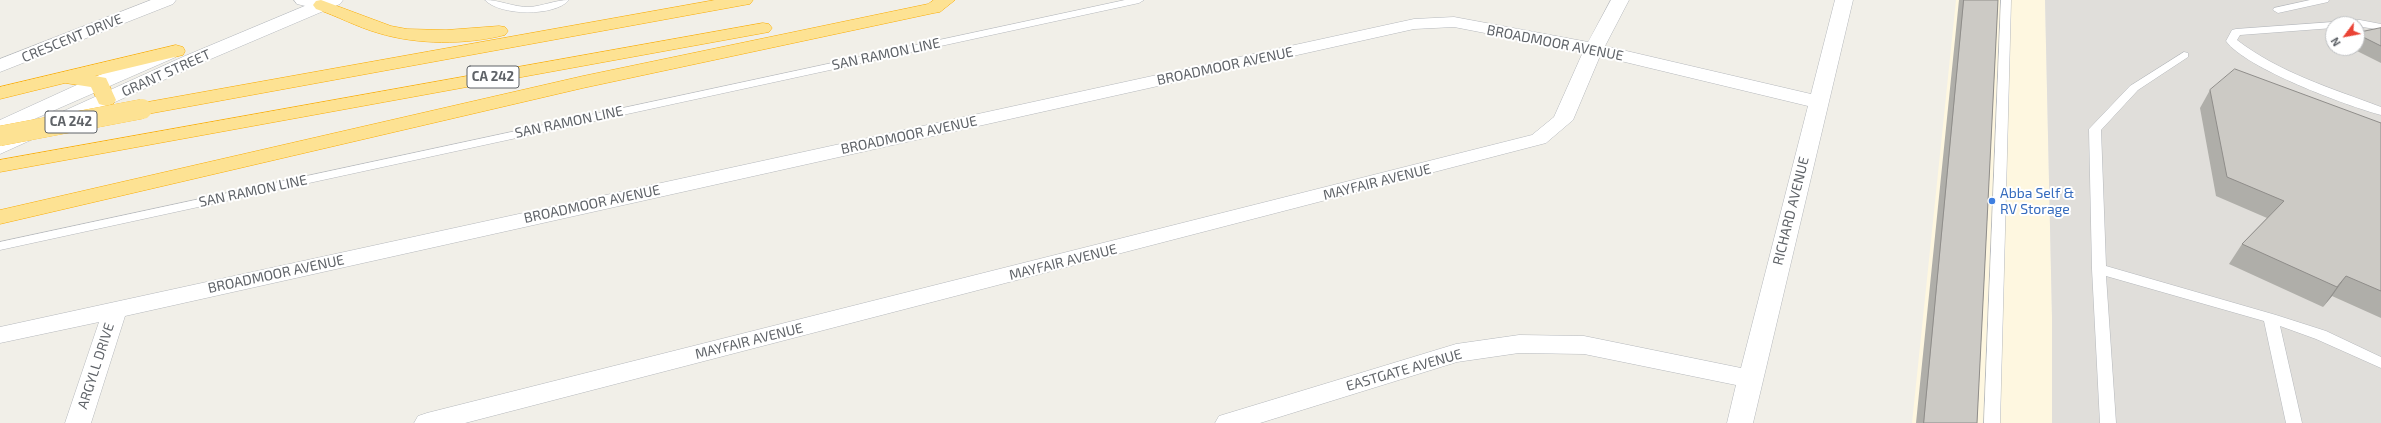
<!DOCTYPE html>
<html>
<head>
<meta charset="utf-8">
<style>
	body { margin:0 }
	#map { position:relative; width:2381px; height:423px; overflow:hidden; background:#f1efe8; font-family:"Exo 2",sans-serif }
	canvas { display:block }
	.north { position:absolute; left:2325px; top:16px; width:40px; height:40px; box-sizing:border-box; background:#fff; border:1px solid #bfc1c3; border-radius:50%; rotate:238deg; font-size:11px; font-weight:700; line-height:16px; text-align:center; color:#5f6368 }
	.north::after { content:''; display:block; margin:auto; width:14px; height:18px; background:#ea4335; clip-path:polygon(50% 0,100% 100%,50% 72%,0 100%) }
</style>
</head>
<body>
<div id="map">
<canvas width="2381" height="423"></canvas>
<div class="north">N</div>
</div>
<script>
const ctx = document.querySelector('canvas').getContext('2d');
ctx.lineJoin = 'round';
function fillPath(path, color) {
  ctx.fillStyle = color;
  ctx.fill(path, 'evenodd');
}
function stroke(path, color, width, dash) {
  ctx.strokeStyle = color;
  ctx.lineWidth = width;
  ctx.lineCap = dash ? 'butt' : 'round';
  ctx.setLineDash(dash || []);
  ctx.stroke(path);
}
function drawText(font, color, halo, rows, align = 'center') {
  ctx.font = font + ' "Exo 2",sans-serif';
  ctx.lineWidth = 4;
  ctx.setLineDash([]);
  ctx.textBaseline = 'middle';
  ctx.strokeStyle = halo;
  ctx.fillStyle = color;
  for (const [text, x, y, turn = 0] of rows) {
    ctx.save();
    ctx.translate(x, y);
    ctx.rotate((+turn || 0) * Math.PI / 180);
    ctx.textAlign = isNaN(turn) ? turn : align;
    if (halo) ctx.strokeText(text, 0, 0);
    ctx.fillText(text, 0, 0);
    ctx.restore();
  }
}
fillPath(new Path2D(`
	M1956,0H2045L2052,318V423H1912Z`), '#fef7e0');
fillPath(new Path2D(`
	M2045,0H2381V423H2052V318ZM2333,24H2357V48H2333Z`), '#e0deda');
const lane = new Path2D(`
	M485,0C500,0 513,7 529,7C543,6 555,0 569,0C555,17 499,16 485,0Z
	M1125,0H1144L1139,3L0,250V242Z
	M2001,0H2011L2000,423H1984Z
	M2310,0H2329L2328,2L2278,13L2273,10L2274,8Z
	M2360,20L2381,24V30L2357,26V24H2342L2347,21Z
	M2333,22L2338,24H2333V28L2240,35L2237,40C2280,73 2331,88 2381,107V115C2347,106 2245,68 2226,41L2232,30L2236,29Z
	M2184,52L2188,53V57L2138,90L2101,130L2106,266L2276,315L2326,331L2381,357V368L2316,339L2280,326L2302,423H2286L2264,321L2106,276L2116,423H2100L2092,269L2089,129L2130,86Z`);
const street = new Path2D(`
	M151,0H176L173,4L0,72V59Z
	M294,0H323L331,5L328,9L322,10L297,4Z
	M1611,0H1629L1605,46L1811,94L1835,0H1853L1753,423H1727L1736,385L1584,354L1519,353L1457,362L1260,423H1215L1219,416L1456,344L1519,335L1584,336L1741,368L1808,106L1600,56L1573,120L1546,143L465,423H414L418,416L427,413L1532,135L1554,117L1583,52L1454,27L1414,29L125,316L91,423H65L99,322L0,343V327L1414,19L1454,17L1588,42Z`);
const secondary = new Path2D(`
	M319,0H343L340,4L199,64L0,154V140L185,56Z
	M169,47L176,49L178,53L176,57L0,134V120L92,78Z`);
const highway = new Path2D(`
	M321,0L391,26L407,29L446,30L499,26L505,27L508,31L505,35C466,45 417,45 378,33C357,27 337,16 316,9L313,5L316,1Z
	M715,0H753L750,4L744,5L142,115L135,113L132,109L135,105L142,103Z
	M934,0H955L940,12L934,13L583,88L0,224V210L583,76L928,4Z
	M763,23L769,24L772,28L769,32L0,172V160Z
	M176,45L183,47L185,51L183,55L95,76L106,78L116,100L113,104L106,106L99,104L91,87L65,83L0,99V87Z`);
stroke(lane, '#b5b8bc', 1);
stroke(street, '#b5b8bc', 1);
stroke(secondary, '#b6babf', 1);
stroke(highway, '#f9ab00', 1);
fillPath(lane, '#fff');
fillPath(street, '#fff');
fillPath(secondary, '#fff');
fillPath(highway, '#fde293');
const highwayBridge = new Path2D(`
	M0,136L142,109`);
stroke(highwayBridge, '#f9ab00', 20, []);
stroke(highwayBridge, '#fde293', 20);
fillPath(new Path2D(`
	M1959,0H1998L1977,423H1916Z
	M2381,28V63L2351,48H2357V33Z
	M2210,90L2381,123V318L2332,296L2323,307L2229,264L2242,244L2267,218L2216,196L2200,108Z`), '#afaea9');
fillPath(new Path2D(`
	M2346,276L2332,296L2323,307L2337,287Z`), '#8f8d8a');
const building = new Path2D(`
	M1964,0H1998L1977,423H1924Z
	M2381,28V46L2357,34V33Z
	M2235,69L2381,123V291L2346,276L2337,287L2242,244L2284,201L2227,177L2210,90Z`);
fillPath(building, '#cccac5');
stroke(building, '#8f8d8a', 1);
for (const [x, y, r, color] of [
	[1992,201,4,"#3f7fe0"]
]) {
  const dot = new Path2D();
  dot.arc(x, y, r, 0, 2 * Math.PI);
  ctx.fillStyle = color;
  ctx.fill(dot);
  stroke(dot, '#fff', 1.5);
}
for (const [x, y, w] of [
	[493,77,52],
	[71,122,52]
]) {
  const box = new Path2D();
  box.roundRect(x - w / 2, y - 11, w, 22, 3);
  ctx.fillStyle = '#fff';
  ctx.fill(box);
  stroke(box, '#5f6368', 1);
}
drawText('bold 13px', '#5f6368', null, [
	["CA 242",493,77],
	["CA 242",71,122]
]);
drawText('14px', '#5f6368', '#fff', [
	["CRESCENT DRIVE",72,38,-22],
	["BROADMOOR AVENUE",1555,43,11],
	["SAN RAMON LINE",886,54,-12],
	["BROADMOOR AVENUE",1225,66,-12],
	["GRANT STREET",166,73,-24],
	["SAN RAMON LINE",569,122,-12],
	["BROADMOOR AVENUE",909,135,-12],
	["MAYFAIR AVENUE",1377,182,-14],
	["SAN RAMON LINE",253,191,-12],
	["BROADMOOR AVENUE",592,204,-12],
	["RICHARD AVENUE",1791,211,-76],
	["MAYFAIR AVENUE",1063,262,-14],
	["BROADMOOR AVENUE",276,274,-12],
	["MAYFAIR AVENUE",749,341,-14],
	["ARGYLL DRIVE",96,366,-72],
	["EASTGATE AVENUE",1404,370,-16]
]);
drawText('14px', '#366cbe', '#fff', [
	["Abba Self &",2000,193],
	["RV Storage",2000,209]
], 'left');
</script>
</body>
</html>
